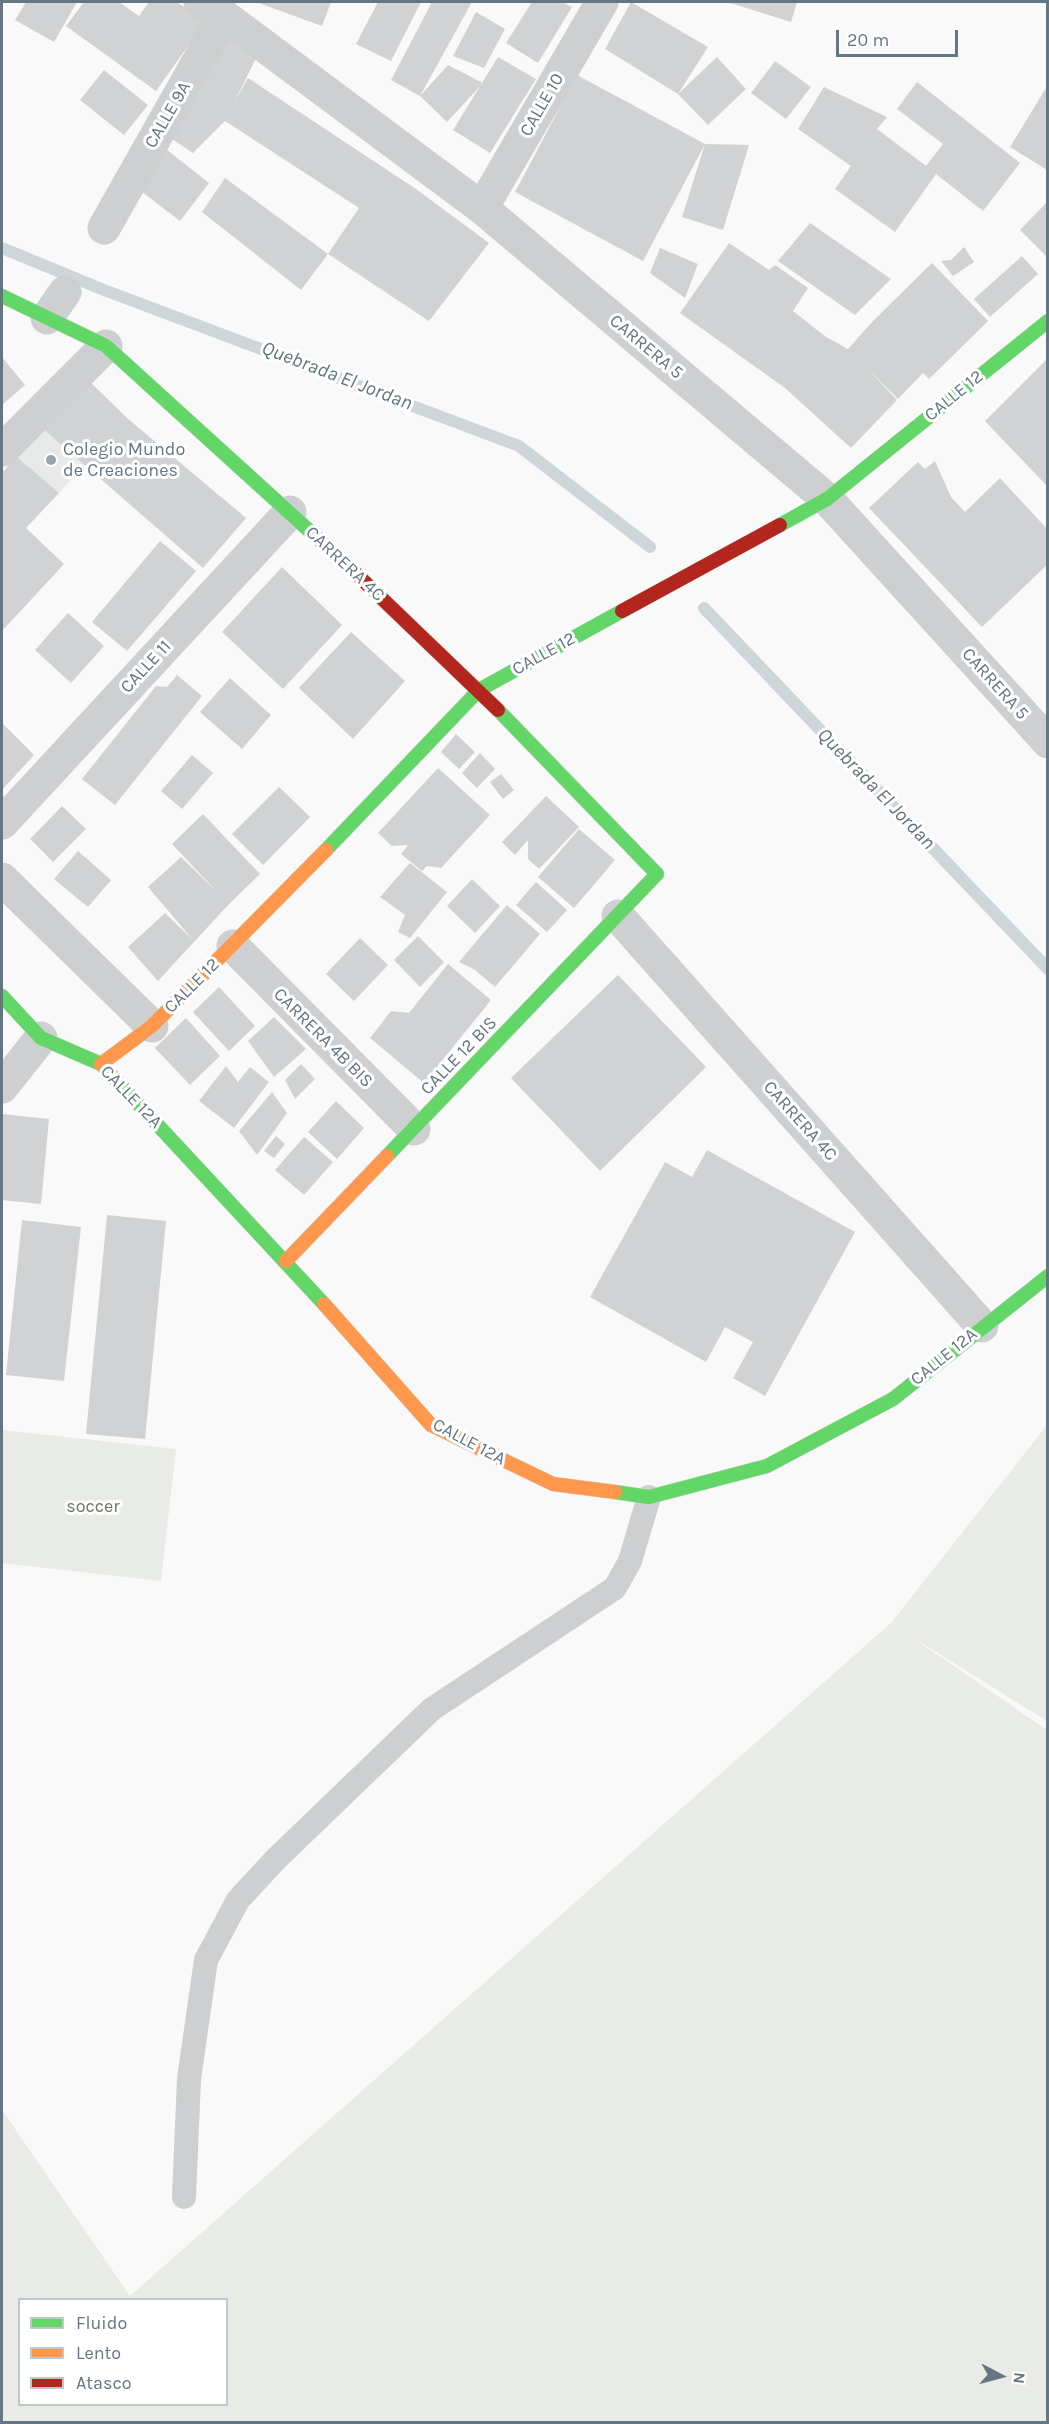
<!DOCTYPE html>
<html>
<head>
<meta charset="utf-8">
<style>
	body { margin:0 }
	#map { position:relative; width:1049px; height:2424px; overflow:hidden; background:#f9f9f9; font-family:Karla,sans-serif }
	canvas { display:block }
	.frame { position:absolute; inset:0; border:3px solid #657683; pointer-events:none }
	.legend { position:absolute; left:18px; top:2298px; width:210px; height:108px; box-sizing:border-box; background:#fff; border:2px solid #c1c8cd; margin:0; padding:8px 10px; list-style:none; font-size:18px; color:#657683 }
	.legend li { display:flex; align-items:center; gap:12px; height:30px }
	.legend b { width:30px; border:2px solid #c1c8cd }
	.north { position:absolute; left:971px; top:2346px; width:60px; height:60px; -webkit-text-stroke:4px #fff; paint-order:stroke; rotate:96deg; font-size:16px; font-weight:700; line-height:24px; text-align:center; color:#657683 }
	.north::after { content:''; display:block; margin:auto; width:21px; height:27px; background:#657683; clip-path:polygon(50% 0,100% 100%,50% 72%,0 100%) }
	.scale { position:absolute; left:836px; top:30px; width:122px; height:27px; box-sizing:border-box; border:3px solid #657683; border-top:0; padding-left:8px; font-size:18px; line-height:21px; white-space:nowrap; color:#657683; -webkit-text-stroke:4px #fff; paint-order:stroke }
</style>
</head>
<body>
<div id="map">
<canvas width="1049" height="2424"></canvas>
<div class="frame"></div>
<ul class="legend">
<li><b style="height:8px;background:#63d668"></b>Fluido</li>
<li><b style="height:8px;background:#ff974d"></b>Lento</li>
<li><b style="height:8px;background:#b3261e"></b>Atasco</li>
</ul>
<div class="north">N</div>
<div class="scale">20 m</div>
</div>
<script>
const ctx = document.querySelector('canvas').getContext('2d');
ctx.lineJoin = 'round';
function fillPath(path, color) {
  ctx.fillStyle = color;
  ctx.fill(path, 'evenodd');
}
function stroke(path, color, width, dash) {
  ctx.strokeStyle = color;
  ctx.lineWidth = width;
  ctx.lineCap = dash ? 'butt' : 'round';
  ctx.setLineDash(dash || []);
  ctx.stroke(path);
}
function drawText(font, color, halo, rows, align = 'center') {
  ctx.font = font + ' Karla,sans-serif';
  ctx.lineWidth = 6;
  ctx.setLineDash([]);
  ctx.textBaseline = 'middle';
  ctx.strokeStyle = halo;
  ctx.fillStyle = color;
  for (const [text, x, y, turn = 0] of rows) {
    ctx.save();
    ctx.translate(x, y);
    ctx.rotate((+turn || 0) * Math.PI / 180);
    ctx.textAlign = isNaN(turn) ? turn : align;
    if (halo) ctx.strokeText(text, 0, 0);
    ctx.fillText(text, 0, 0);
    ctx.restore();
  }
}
fillPath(new Path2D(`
	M42,428L85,465L59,493L16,456Z`), '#e8e9e9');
fillPath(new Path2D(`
	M1047,1425V1721L909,1635L1047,1730V2422H2V2110L130,2296L891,1623ZM20,2300H226V2404H20Z
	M2,1430L176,1449L161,1581L2,1563Z`), '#e8ebe6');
stroke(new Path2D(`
	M2,248L104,290L519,446L650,547
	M704,608L1048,969`), '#ced6d9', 12);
fillPath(new Path2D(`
	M26,2H77L54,42L15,20Z
	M84,2H119L139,16L149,2H177L205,22L156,91L66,26Z
	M256,2H331L322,26Z
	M378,2H421L391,61L356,44Z
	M432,2H472L420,96L391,80Z
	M532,2H562L572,7L538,63L506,43Z
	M631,2L708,47L678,94L605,49Z
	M727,2H797L791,22Z
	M476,12L505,29L484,68L453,56Z
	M228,36L257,56L235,101L248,78L416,189L489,243L429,321L328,254L359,208L225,121L193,153L163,133Z
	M498,57L536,79L490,153L453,130Z
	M717,57L746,89L708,125L678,94Z
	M775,61L811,87L786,119L751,93Z
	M448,65L483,83L447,122L420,96Z
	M104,70L148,105L124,135L80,100Z
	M577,75L705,144L749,145L723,230L682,217L705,144L643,261L515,192Z
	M917,82L1020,163L983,211L936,174L895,232L835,189L851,166L798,129L824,87L887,117L877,129L926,166L943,144L897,109Z
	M1046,88L1047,89V170L1010,147Z
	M162,146L209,183L180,221L133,185Z
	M225,178L328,254L301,290L202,212Z
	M1047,202V257L1020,230Z
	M810,223L891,279L855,315L778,261Z
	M729,243L769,270L775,265L808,288L793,311L826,337L848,349L873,321L932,263L988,321L929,379L923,373L898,399L867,368L897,400L851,448L785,388L680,313Z
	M964,247L974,262L953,276L941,261L951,260Z
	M660,248L698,264L685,298L650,273Z
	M1022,256L1038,274L990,317L974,299Z
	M2,357L25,385L2,405Z
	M1047,359V486L985,421Z
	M86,378L127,418L246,518L203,568L42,428Z
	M16,456L59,493L26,528L64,564L2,631V473Z
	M935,461L951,497L965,512L1000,478L1047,529V565L982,627L869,508L918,462L925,469Z
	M160,541L196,571L127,651L92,622Z
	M282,567L342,625L283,689L222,632Z
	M68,613L104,646L71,683L35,650Z
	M351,632L405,681L353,739L299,688Z
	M177,675L202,696L115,805L82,779L156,686L167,687Z
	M230,678L271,715L242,749L200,712Z
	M2,723L34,755L2,790Z
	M456,734L475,752L459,769L441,752Z
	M480,753L495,769L477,788L462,773Z
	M192,755L213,773L182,809L161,791Z
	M438,768L490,815L441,868L427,866L422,871L401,854L408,845L392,846L378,833Z
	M501,774L514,790L503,799L490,782Z
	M279,787L310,817L263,865L232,834Z
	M546,796L579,827L539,869L528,859V840L515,855L502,842Z
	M62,806L86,829L53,862L30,839Z
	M203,814L260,874L229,904L158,981L128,947L165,913L193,940L148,887L181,857L218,893L172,844Z
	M579,829L615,860L574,908L538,877Z
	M78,851L111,880L88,907L54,879Z
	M410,863L447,892L410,938L398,932L405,915L380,897Z
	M472,879L500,906L475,933L447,906Z
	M536,882L567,910L547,932L516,905Z
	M507,905L540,934L495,987L475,970L459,962Z
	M418,936L444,962L420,987L394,960Z
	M360,938L388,965L354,1001L326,974Z
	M448,964L491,1000L424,1083L370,1038L391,1011L409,1013Z
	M618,975L706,1067L600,1171L511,1078Z
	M219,987L255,1026L229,1051L193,1012Z
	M274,1017L306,1049L274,1077L248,1041Z
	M186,1018L220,1056L190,1085L155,1048Z
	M301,1064L315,1079L295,1099L285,1080Z
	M226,1066L238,1082L250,1067L269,1082L234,1128L199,1101Z
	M272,1092L287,1113L257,1155L239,1131Z
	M336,1101L364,1128L337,1159L308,1132Z
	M2,1114L49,1119L41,1204L2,1200Z
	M276,1136L285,1144L274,1158L264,1151Z
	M304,1137L333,1162L304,1195L275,1170Z
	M707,1150L855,1232L765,1396L733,1378L753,1342L725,1327L706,1362L590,1297L665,1162L692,1177Z
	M107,1215L166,1221L145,1439L86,1434Z
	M22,1220L81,1227L64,1381L6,1375Z`), '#d0d2d3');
const fast = new Path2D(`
	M2,296L106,346L347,565
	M780,525L827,499L1048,321
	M326,850L479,690L622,611
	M2,996L41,1038L101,1064L324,1304
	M387,1156L657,874L498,710
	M615,1492L649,1497L767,1466L893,1399L1048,1276`);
const slow = new Path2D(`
	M101,1064L152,1026L326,850
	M286,1261L387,1156
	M324,1304L431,1425L553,1484L615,1492`);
const jam = new Path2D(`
	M347,565L498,710
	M622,611L780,525`);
stroke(fast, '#d5d6d7', 15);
stroke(slow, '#d5d6d7', 15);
stroke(jam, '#d5d6d7', 15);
stroke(new Path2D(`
	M184,2197L189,2079L206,1960L238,1900L276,1859L432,1709L615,1588L630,1561L649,1497`), '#cecfd0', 24);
stroke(new Path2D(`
	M200,2L224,16L482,208L827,499L1048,742
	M482,208L602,2
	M104,228L224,16
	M47,318L65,292
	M2,450L106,346
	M2,823L290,512
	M2,879L152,1026
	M618,916L982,1326
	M233,946L414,1129
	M2,1087L41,1038`), '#cecfd0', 33);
stroke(fast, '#63d668', 14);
stroke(slow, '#ff974d', 14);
stroke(jam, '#b3261e', 14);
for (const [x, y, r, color] of [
	[51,460,6,"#99a4ac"]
]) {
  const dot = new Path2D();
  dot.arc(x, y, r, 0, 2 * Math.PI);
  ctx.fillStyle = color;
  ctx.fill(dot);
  stroke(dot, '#fff', 2);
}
drawText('18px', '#657683', '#fff', [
	["CALLE 10",542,105,-60],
	["CALLE 9A",168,115,-60],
	["CARRERA 5",646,347,40],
	["CALLE 12",954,396,-39],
	["CARRERA 4C",345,564,43],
	["CALLE 12",544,654,-29],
	["CALLE 11",146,667,-47],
	["CARRERA 5",995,684,48],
	["CALLE 12",192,986,-45],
	["CARRERA 4B BIS",323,1038,45],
	["CALLE 12 BIS",459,1056,-46],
	["CALLE 12A",131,1097,46],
	["CARRERA 4C",800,1121,48],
	["CALLE 12A",944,1357,-39],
	["CALLE 12A",469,1442,28]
]);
drawText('18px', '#657683', '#fff', [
	["Colegio Mundo",63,450],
	["de Creaciones",63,471]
], 'left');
drawText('18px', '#687a64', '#fff', [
	["soccer",93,1507]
]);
drawText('italic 20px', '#60757c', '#fff', [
	["Quebrada El Jordan",337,376,21],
	["Quebrada El Jordan",876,789,46]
]);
</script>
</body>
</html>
